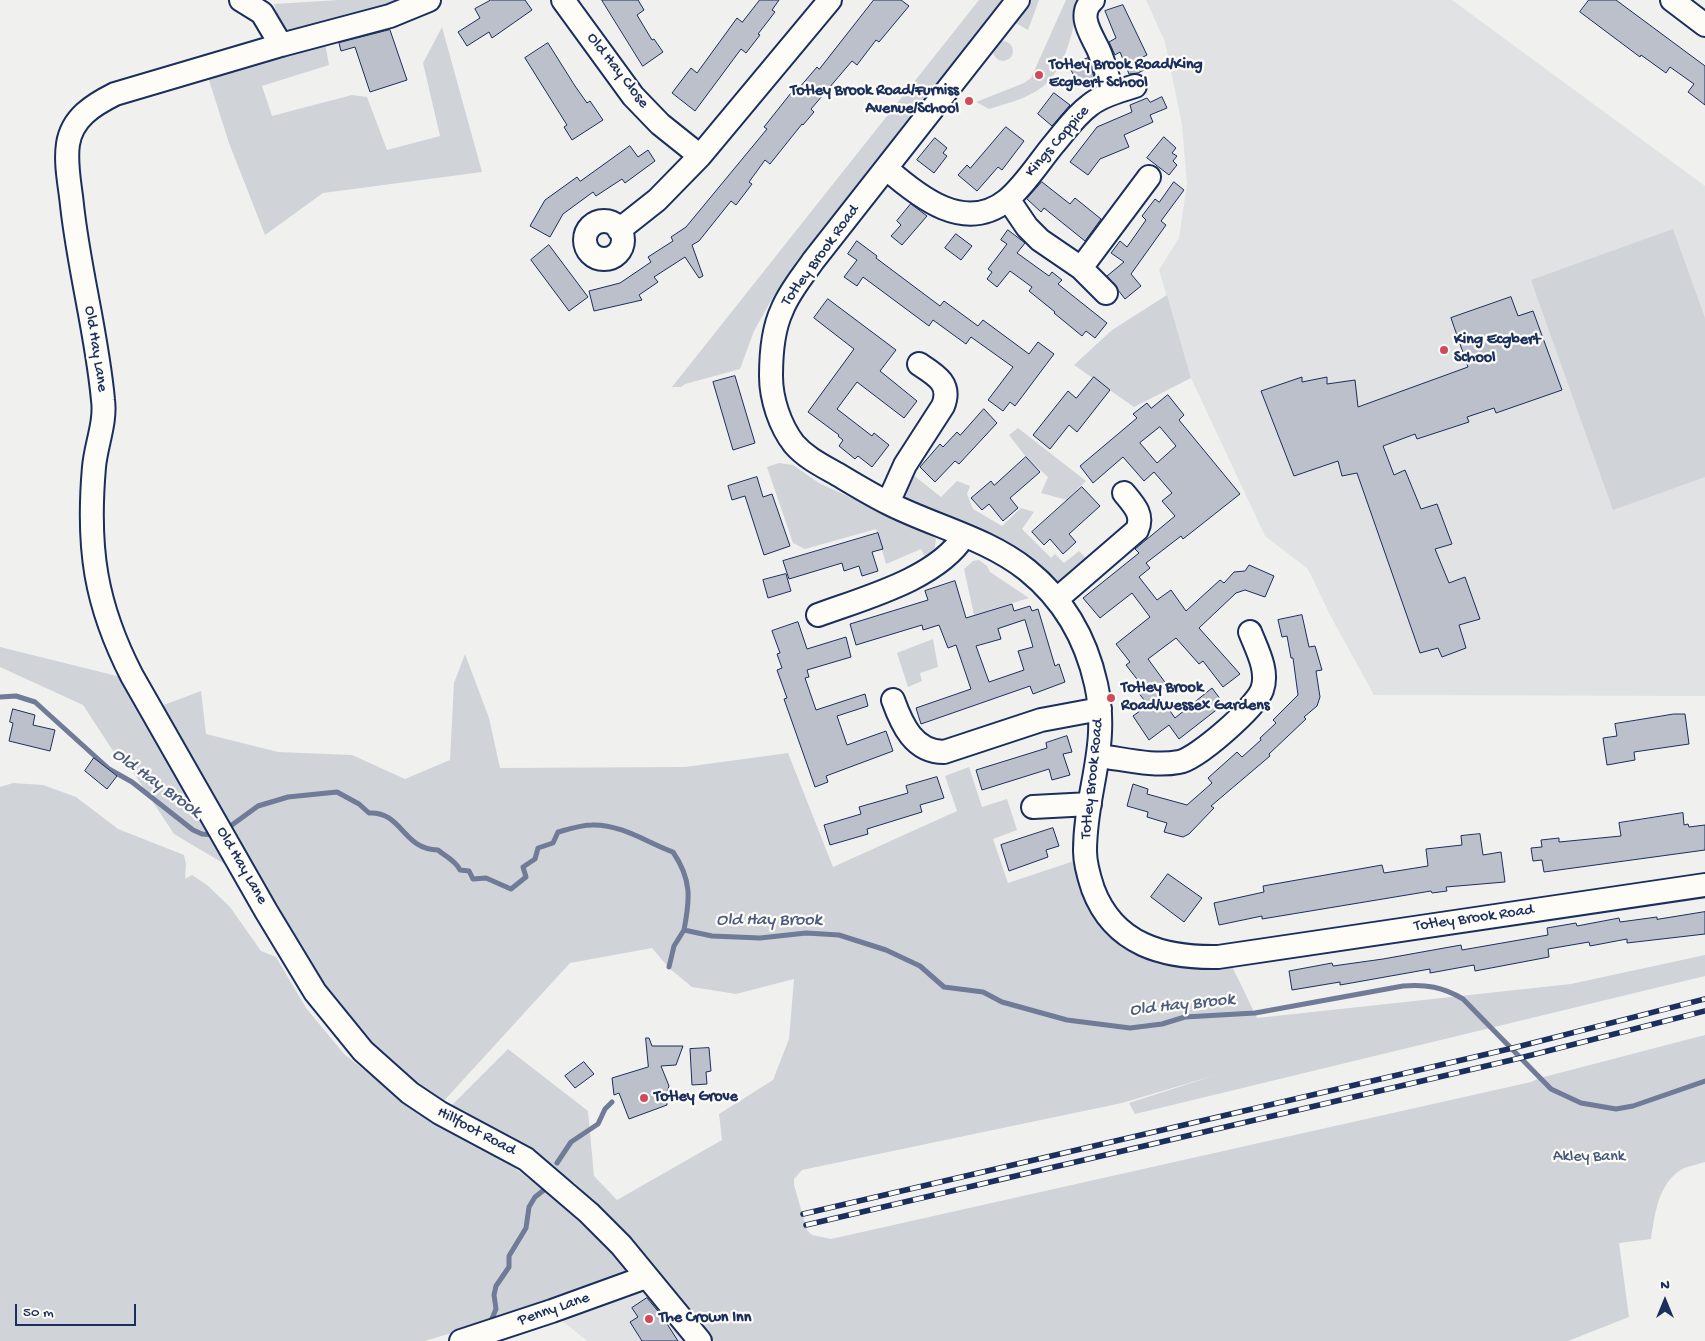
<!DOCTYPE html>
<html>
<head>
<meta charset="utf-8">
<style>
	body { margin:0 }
	#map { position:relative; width:1705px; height:1341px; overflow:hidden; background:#f0f0ee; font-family:"Gochi Hand",sans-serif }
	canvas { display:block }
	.north { position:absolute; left:1640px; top:1276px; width:50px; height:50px; -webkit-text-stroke:4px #fdfcf7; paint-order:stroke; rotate:0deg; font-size:14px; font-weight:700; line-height:20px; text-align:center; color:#1b2f5e }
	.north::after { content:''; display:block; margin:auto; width:18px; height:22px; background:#1b2f5e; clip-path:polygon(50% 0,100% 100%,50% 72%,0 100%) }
	.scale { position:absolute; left:15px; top:1304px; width:121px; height:22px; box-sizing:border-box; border:2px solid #1b2f5e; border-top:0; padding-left:6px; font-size:15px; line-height:18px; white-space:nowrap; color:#1b2f5e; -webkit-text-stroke:4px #fdfcf7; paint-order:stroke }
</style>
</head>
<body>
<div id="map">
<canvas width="1705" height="1341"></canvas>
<div class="north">N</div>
<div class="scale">50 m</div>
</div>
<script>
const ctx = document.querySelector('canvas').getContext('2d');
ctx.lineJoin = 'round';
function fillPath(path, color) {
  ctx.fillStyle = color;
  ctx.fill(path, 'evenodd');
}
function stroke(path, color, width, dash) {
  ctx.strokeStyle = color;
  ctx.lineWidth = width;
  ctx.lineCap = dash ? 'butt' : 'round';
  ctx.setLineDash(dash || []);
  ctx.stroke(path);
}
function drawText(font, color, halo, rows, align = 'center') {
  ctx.font = font + ' "Gochi Hand",sans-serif';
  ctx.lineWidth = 4.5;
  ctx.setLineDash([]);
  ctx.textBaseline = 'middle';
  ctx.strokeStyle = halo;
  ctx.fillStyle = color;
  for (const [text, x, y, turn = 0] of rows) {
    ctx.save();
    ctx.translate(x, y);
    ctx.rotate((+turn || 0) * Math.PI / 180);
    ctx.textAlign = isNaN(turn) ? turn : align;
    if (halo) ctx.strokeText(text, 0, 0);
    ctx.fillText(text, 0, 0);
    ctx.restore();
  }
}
fillPath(new Path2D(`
	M1146,0H1452L1705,186V696L1374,695L1330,615L1308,569L1265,536L1191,378L1159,270L1179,238L1187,184L1182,125L1165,42Z
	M646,1284L687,1341H587L559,1318Z`), '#e0e2e3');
fillPath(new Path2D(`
	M339,0H418L289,31L280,24L274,4Z
	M979,0H1003L825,226L773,297L754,331L740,369L685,384L681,387H672Z
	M1031,0H1039L1028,30L1014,22Z
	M1066,0H1080C1073,27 1068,61 1048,82C1033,97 1009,103 989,109L976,102L1024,83L1031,78Z
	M442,27L482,172L323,193L265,235L229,143L208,77L325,43L329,65L262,86L272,116L352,95L367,97L387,150L440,136L423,63Z
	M993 51a10 10 0 1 1 20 0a10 10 0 1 1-20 0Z
	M1673,229L1705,318V477L1613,510L1531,280Z
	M1167,295L1191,378L1134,407L1074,365L1112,330Z
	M1018,428L1086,481L1067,500L1041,493L1048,477L1026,457L1009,435Z
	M779,463L793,465L819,483L932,535L936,539L934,552L926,559L921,549L886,564L876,529L805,549L793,543L767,467Z
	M912,474L941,497L957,481L970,486L967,494L973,509L1002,526L1021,508L1034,512L1022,529L1051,558L1055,554L1064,563L1079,551L1085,557V562L1058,582L1052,580L913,505L904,495Z
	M979,560L987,566L990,572L1029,598L974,615L964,569L973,561Z
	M933,639L938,667L920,673L922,681L908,687L897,653Z
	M0,647L129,679L228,866L174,834L131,769L119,760L83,705L0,667Z
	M465,654L489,718L500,768L685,767L788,753L833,867L957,811L945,776L969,767L982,807L1007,799L1017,830L993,839L1008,883L1077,860C1081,879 1084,901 1095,918C1108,937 1146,964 1168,966C1188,968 1210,964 1230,962L1257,1018L1571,984L1705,955V976L1135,1114L1129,1103L1216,1075L1122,1103L802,1170L794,1179V1185L807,1230L812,1235L831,1239L1531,1082L1540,1078L1705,1035V1162C1698,1164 1689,1166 1682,1169C1658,1184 1655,1213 1651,1239L1619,1243L1629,1317L1568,1341H714L601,1209L575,1183L524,1151L447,1110L508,1049L588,1111L594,1176L617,1200L722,1140L719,1114L773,1080L789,1039L794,979L736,994L692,987L669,968L652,948L570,963L441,1104L416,1086L363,1038L309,962L161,706L201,691L206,734L278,752L352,755L405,779L450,760L454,683Z
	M13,783L43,785L76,797L118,829L184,855L186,864L185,879L192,875L207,885L230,907L261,951L276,957L306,1008L344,1054L420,1114L508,1163L544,1190L623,1262L625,1270L624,1276L491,1321L425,1341H0V787Z`), '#d0d3d8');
stroke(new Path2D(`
	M0,697L16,696L35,702L109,769L132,782L193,830L202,834L215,835
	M225,830L258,806L288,797L337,792L359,804L369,813C402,811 403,850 438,850C446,857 455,860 460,870L469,871L473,879L486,878L511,889L526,877L523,867L535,859L538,848L553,843L558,832C569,829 581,825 592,825C621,824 648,843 673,852C692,880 690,899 684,930L712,936L760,938L806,933L839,935L886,950L920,966L944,987L983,992L1002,1002L1067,1020L1130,1028L1162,1024L1185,1017L1255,1013L1403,986C1426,984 1443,987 1463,999L1551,1089L1581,1103L1616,1109L1633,1106L1705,1081
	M669,967L674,946L684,930
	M557,1163L571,1142L598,1124L605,1109L612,1102
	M491,1321L496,1309L494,1295L496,1286L509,1267V1256L526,1228L529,1207L535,1197L544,1190`), '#6f7b97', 5);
const building = new Path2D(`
	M491,0H525L532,10L492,38L489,32L467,46L458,32L480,18L475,9Z
	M602,0H638L644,10L637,15L652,40L654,39L663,52L643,66Z
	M760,0H779L772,10L775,12L758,34L760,35L746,53L741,49L695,111L672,93L691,68L697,73L737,18L742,22Z
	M874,0H901L909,6L879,42L876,40L857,65L852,61L811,109L814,112L803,125L802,124L770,164L765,160L749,182L752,184L736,205L731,201L699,241L692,245L703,276L699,278L685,257L654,277L658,282L639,295L642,300L594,311L589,291L620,283L651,262L648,257L673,241L671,237L686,227L767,129L764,127L791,93L793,95L817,67L819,69Z
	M1589,0H1616L1705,66V105L1688,92L1694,84L1670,67L1666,73L1641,55L1640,57L1580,12Z
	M1123,5L1147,55L1141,58L1146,69L1138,73L1129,74L1120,52L1115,55L1109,42L1116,38L1105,11Z
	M390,30L407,80L370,92L355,47L341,51L339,43Z
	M548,43L575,86L587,103L590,101L603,120L572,140L564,127L567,125L525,58Z
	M1088,58L1094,77L1078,84L1069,66Z
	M1054,93L1070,105L1052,126L1038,114Z
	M1162,97L1167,108L1150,115L1153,122L1124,135L1129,147L1100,159L1088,175L1070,162L1097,127L1132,112L1130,105L1147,98L1150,102Z
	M1006,127L1024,141L1002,170L998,167L977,191L958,175L967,165L970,168Z
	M1164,137L1176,148L1172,153L1177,156L1173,161L1177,165L1169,175L1147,158Z
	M935,138L947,148L943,153L947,156L934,173L917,160Z
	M630,146L638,157L648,150L655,161L625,183L622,179L596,196L593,192L563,214L550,237L530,226L545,200L577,177L580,181Z
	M1042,182L1070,204L1075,198L1101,219L1085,241L1044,208L1041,212L1027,199Z
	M1174,182L1184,190L1161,221L1166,225L1131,274L1141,286L1125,299L1107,276L1124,262L1111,253L1120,241L1127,247L1146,220L1142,216L1155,199L1159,202Z
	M911,204L927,216L902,245L891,236L901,225L897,221Z
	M1008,230L1025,243L1017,253L1049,276L1052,272L1062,280L1058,284L1107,323L1095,338L1086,331L1082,336L1054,313L1055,312L1029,291L1032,287L1010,271L997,287L987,279L992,272L988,269L1007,244L1001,240Z
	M956,234L972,246L961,260L945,248Z
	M857,241L877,256L876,258L940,306L944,301L978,326L983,320L1029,354L1038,342L1054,354L1015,406L1010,402L1003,411L988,400L1013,367L971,337L966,344L933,320L929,326L863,277L857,286L844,277L857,260L848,254Z
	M549,245L588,297L569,311L531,260Z
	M1511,297L1518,316L1533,311L1562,390L1496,413L1494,408L1467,417L1469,422L1417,439L1415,434L1383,446L1394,475L1405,470L1421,509L1437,504L1452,544L1435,549L1449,583L1465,577L1480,619L1459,625L1466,648L1442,657L1438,648L1420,653L1357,473L1342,476L1338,461L1294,476L1261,391L1302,377V382L1327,377V384L1355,380L1358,407L1468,367L1451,318Z
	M828,299L896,350L880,371L917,401L904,418L857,382L837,409L872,436L874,433L889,445L872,467L858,456L855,459L839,446L843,440L838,436L839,435L808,412L854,349L814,318Z
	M735,376L755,443L733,450L713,382Z
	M1094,377L1110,390L1077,432L1069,425L1050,449L1033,435L1068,391L1076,398Z
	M1168,395L1184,415L1179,420L1240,494L1183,539L1181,536L1146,563L1150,568L1139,577L1157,600L1171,590L1186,611L1220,580L1224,583L1234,572L1245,571L1249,565L1274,576L1265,597L1245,590L1236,593L1199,628L1240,674L1223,687L1203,661L1199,664L1176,638L1148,659L1167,685L1159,692L1162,696L1160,697L1175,718L1212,688L1224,704L1179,739L1169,725L1149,740L1133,716L1148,705L1134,687L1140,683L1126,665L1130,662L1116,644L1150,617L1132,593L1100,618L1083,598L1139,553L1135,549L1175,516L1162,501L1172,493L1154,472L1144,481L1123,457L1093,483L1080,466L1137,418L1133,414L1147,403L1151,408ZM1160,427L1176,446L1157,463L1140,443Z
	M984,409L997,423L959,464L955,461L935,482L920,467L940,444L943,447L957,432L960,435Z
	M1026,457L1040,472L1010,498L1018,508L1003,521L989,504L982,510L971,498L991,481L994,485Z
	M757,477L763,497L772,494L790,546L764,555L745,496L732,500L728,486Z
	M1082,487L1100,506L1069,534L1076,542L1063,554L1050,539L1044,545L1032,532Z
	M878,533L883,549L872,552L878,571L862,576L859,566L844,571L842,563L789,579L783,561Z
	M786,574L791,591L768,598L763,580Z
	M955,581L966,618L1012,604L1014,611L1030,606L1032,611L1038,609L1055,666L1059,664L1065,682L1033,694L1030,686L921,724L916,708L971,689L956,645L948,648L939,625L923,630L922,625L856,645L850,624L928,600L925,591ZM1025,620L1033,647L1018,651L1024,670L989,682L976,646L1001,639L998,629Z
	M1302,615L1309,647L1315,646L1322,670L1316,671L1320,697L1317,706L1304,717L1306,719L1269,754L1270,756L1211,806L1214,808L1189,834L1183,837L1164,832L1167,823L1147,817L1148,812L1127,806L1133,784L1148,789L1147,794L1187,805L1212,783L1208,778L1237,752L1242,757L1261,740L1260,738L1276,723L1273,720L1298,695L1293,658H1291L1287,636L1282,637L1278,620Z
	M798,622L807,649L846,637L851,657L807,670L809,677L805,678L816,710L865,694L868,706L837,716L847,745L886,731L893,751L826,776L828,782L815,787L784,699L787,698L777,670L782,668L777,654L780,653L772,631Z
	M13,709L35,715L33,725L55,730L50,751L9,741L13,723L10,722Z
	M1674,714H1685L1689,744L1634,752L1635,760L1607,765L1603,738L1617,736L1615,724Z
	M1067,736L1072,752L1063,754L1070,775L1052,780L1049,769L982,790L976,770L1047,748L1046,743Z
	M94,758L117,776L107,789L85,771Z
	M937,777L944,798L920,805L922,812L867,829L868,834L830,845L824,825L861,814L859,807L908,793L906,786Z
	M1683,813L1684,825L1688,824L1689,827L1705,825V850L1544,872L1542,860L1533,861L1531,848L1542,847L1541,840L1559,838V842L1621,836L1619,823Z
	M1053,828L1059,846L1046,850L1048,857L1009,871L1001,845Z
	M1480,834L1483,855L1501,852L1505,882L1446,887L1447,891L1432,893L1431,891L1262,919V916L1219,925L1214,903L1264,892L1263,886L1382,865L1384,873L1428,866L1426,849L1462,845L1461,836Z
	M1168,874L1202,898L1184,922L1151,897Z
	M1705,912V934L1627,943V939L1590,946L1589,942L1548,949L1549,957L1475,971L1474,965L1430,973V969L1340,985V982L1292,990L1289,971L1332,963L1333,966L1383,959L1461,945L1462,950L1548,935L1547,928L1576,923L1577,926L1619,918L1620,922L1657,917V919Z
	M646,1038H649L652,1046H683L676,1065L661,1066L669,1086L666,1095L667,1105L629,1119L619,1093L614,1095L612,1078L648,1067Z
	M709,1048L711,1071L706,1072L707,1084L692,1085L690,1049Z
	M584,1062L594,1074L575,1088L565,1076Z
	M647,1298L662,1316L678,1341H642L630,1322L638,1317L632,1308Z`);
fillPath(building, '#bbc0ca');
stroke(building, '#1b2f5e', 1);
const minor = new Path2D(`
	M241,0L262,13L281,45
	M429,0L390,16L281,45L115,94C93,105 72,118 68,144C65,164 70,185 72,205C79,270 97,334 103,400C106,422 96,445 94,467C87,548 95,604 132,676L266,911L315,992L363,1051L410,1093L440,1113L526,1159L589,1213L621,1245L700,1341
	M563,0L633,96L660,124L700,156L830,0
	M1018,0L813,261C802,277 789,292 782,310C773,329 771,355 771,376C771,399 780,426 794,444C807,459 825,467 842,477C857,486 872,495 888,503C933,526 987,538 1027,570C1063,599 1086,639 1096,684C1110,747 1085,791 1085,851C1085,864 1089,877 1093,889C1114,945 1164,958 1218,957L1705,885
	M1093,0C1076,15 1092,35 1099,51C1105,65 1108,79 1113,93
	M1672,0L1705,25
	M887,169C919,197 965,234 1007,200C1025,185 1039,162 1054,144C1065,131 1075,116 1090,105C1102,95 1120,91 1135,86
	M1008,199L1027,227L1040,240L1081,268L1106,293
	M585 240a19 19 0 1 1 38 0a19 19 0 1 1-38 0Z
	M619,230L657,200L700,156
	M1081,268L1149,177
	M888,503L905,465L943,406C952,384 936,375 919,364
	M1057,599L1137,530C1144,515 1134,505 1124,493
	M818,615C864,598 937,579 964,536
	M893,700C902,725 914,752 944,752L1041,720L1100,709
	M1099,756C1124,759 1154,767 1179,762C1197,759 1255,708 1262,690C1269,671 1257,650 1250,632
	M1033,807L1090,804
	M461,1341L552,1311L646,1277`);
stroke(minor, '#1b2f5e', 26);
stroke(minor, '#fdfcf7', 22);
const rail = new Path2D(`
	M803,1214L1513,1048L1705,999
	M806,1225L1516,1059L1705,1011`);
stroke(rail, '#1b2f5e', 5.5);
stroke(rail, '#fdfcf7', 4, [11]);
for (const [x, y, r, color] of [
	[1039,75,5,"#d1495b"],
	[969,101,5,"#d1495b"],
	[1444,350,5,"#d1495b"],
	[1111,698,5,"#d1495b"],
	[644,1098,5,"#d1495b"],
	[649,1319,5,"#d1495b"]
]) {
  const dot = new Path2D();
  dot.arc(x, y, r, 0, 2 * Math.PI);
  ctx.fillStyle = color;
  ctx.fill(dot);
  stroke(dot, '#fdfcf7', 2);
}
drawText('bold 16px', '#1b2f5e', '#fdfcf7', [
	["Totley Brook Road/King",1049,66],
	["Ecgbert School",1049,84],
	["Totley Brook Road/Furniss",959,92,"right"],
	["Avenue/School",959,110,"right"],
	["King Ecgbert",1454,341],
	["School",1454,359],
	["Totley Brook",1121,689],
	["Road/Wessex Gardens",1121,707],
	["Totley Grove",654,1098],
	["The Crown Inn",659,1319]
], 'left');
drawText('16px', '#1b2f5e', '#fdfcf7', [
	["Old Hay Close",617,71,52],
	["Kings Coppice",1058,142,-49],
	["Totley Brook Road",821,256,-54],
	["Old Hay Lane",95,349,81],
	["Totley Brook Road",1093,779,-84],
	["Old Hay Lane",241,866,60],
	["Totley Brook Road",1474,919,-8],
	["Hillfoot Road",476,1132,28],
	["Penny Lane",554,1310,-19]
]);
drawText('16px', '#48587c', '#fdfcf7', [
	["Akley Bank",1589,1158]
]);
drawText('italic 18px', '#4c5b7f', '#fdfcf7', [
	["Old Hay Brook",156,784,36],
	["Old Hay Brook",769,921],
	["Old Hay Brook",1182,1006,-6]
]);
</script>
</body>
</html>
